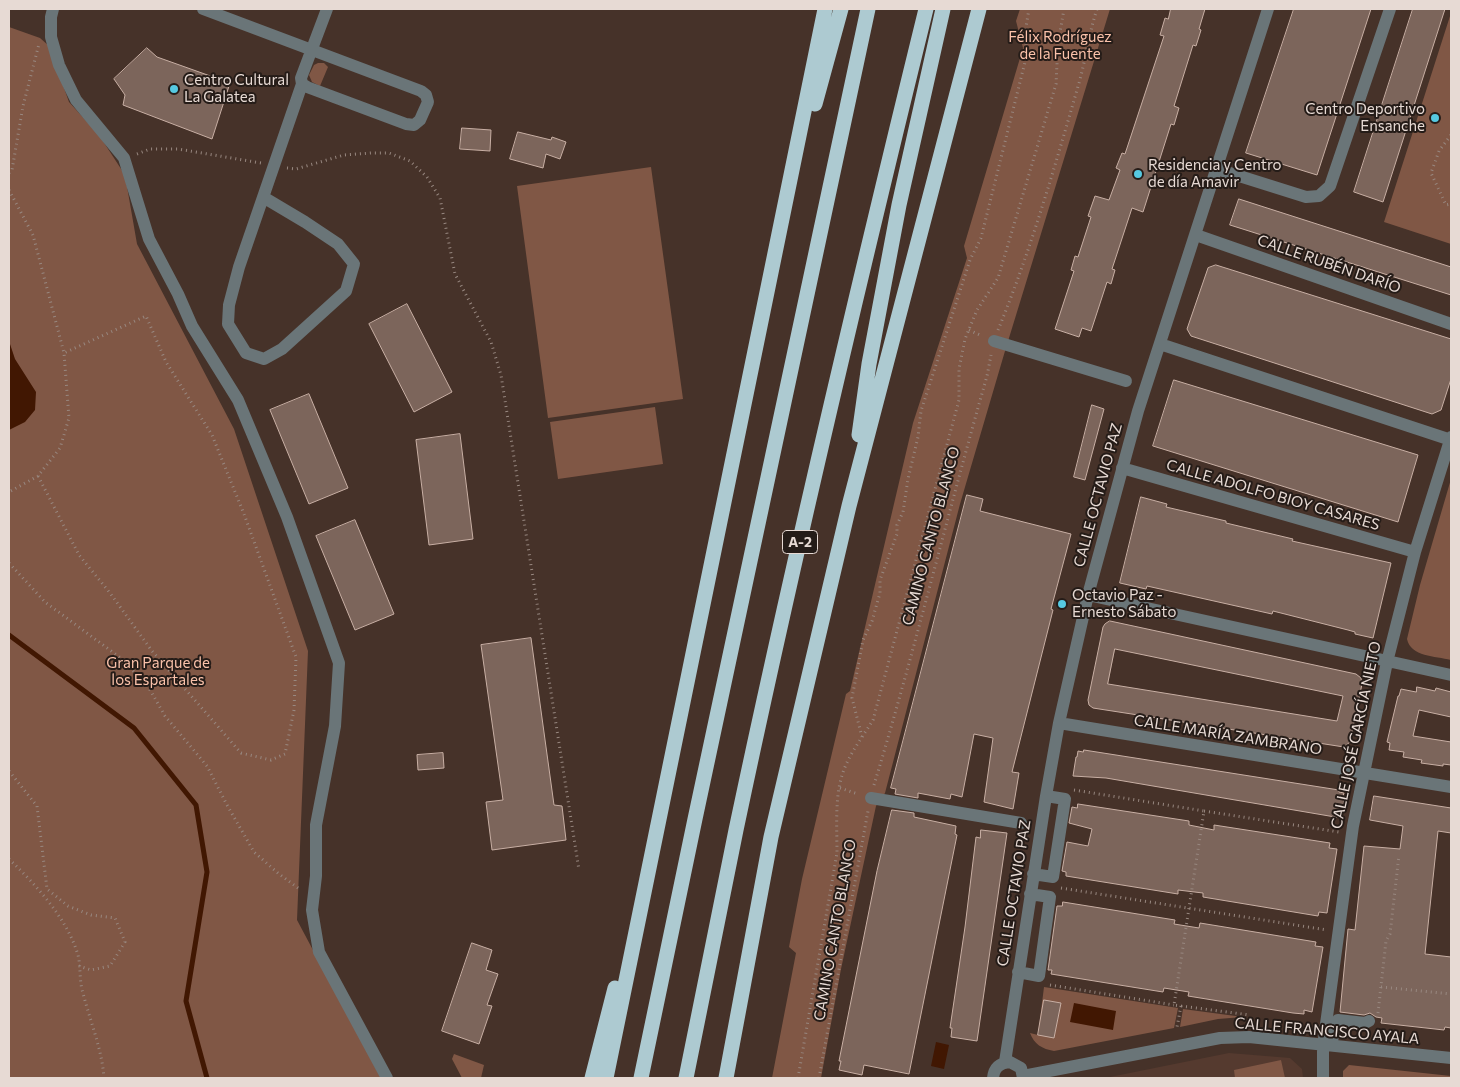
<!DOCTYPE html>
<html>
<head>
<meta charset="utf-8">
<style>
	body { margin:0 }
	#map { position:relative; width:1460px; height:1087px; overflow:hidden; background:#463229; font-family:Commissioner,sans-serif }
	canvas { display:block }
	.frame { position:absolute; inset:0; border:10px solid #e7dad4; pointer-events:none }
</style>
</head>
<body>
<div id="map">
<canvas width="1460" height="1087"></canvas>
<div class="frame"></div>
</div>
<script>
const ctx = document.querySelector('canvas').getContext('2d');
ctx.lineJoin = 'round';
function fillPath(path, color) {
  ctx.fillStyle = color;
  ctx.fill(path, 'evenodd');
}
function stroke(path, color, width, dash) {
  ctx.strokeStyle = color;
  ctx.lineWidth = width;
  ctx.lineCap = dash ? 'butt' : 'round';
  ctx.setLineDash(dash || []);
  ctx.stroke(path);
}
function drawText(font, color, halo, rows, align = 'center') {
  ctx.font = font + ' Commissioner,sans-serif';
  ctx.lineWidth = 4;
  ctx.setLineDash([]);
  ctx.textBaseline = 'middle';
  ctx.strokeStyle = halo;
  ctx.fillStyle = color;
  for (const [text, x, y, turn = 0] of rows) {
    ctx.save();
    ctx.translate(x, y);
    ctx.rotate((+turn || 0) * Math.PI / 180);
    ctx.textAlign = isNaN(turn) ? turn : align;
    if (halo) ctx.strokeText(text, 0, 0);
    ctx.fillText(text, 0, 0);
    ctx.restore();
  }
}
fillPath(new Path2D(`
	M1229,1053L1290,1058L1302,1069L1303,1078H1105Z`), '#553a2f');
fillPath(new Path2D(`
	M1020,9H1110L1005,351L960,504L885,793L876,806L841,969L821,1078H772L796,953L789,947L802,879L846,694L850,691L913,423L967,258L964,246L1023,48L1016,21Z
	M1451,13V244L1384,222Z
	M9,27L40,38L49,46L69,102L99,135L125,175L137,244L234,429L308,651L297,920L381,1078H9Z
	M318,63H324L328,67L320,86L312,82L309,75L314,65Z
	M651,167L683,399L548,418L517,186Z
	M655,407L663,464L558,479L550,422Z
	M1451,479V660C1435,656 1411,657 1407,639L1420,585Z
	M1044,987L1178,1008L1174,1028L1054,1051C1042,1049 1034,1044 1030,1033L1038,1035Z
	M1183,1009L1243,1017L1218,1019L1180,1027Z
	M454,1054L484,1065L481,1078H462L452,1059Z
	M1281,1060L1285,1078H1235L1234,1070Z
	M1349,1065L1451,1076V1078H1343V1071Z`), '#805745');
fillPath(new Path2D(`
	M9,341L15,359L36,392L35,410L25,422L9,430Z
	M1074,1003L1116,1011L1113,1030L1070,1022Z
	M936,1042L949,1045L944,1069L931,1066Z`), '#411702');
stroke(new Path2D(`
	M9,635L134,728L196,805L207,872L186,1001L207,1078`), '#411702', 5);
const building = new Path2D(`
	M1171,9H1205L1199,29L1201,30L1196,46L1193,45L1174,106L1179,108L1174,125L1171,124L1143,212L1132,208L1112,269L1115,270L1111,284L1107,282L1091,331L1082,328L1079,337L1055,329L1074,271L1071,270L1075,256L1078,257L1091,217L1088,216L1095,196L1109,200L1120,170L1116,168L1122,153L1125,154L1164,36L1160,35L1165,18L1168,19Z
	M1294,9H1371L1317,175L1246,153Z
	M1413,9H1445L1383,202L1354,192Z
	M147,48L157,57L230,83L212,139L123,105L125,95L114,79Z
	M462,128L491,130L490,151L460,149Z
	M518,132L551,140L552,137L566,142L560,159L546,154L543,168L510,159Z
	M1239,199L1451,267V295L1230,225Z
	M1216,265L1451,339V379L1441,410L1432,414L1191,336L1187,329L1208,268Z
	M407,304L452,392L414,412L369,324Z
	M1174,380L1418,455L1398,522L1153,446Z
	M309,394L348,488L309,504L270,410Z
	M1092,405L1104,409L1085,480L1074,477Z
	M460,434L473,539L429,545L416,440Z
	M967,495L983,499L980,511L1071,534L1051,609L1053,610L1012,772L1019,773L1013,809L984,802L993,738L974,734L962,797L951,794L950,799L918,793V798L895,794L896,789L891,788Z
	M1141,497L1167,504L1166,507L1226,521V523L1293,539L1292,541L1391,563L1373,638L1355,634V632L1348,630L1273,611L1272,614L1147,586L1146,589L1120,583Z
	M355,520L394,614L355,630L316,536Z
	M1110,621L1356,674L1361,678L1362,684L1350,742L1344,747L1093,708L1089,705L1088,700L1103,627L1105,624ZM1115,649L1343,696L1337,721L1108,684Z
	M531,638L554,805L562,806L566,840L492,850L486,802L503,800L481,645Z
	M1417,687L1435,691L1436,688L1451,692V717L1419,710L1413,736L1451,742V765L1443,764V766L1421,763L1422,760L1403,757L1404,752L1389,750L1390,743L1387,742L1398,696H1399L1401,689L1416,692Z
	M1084,750L1339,790V792L1344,793L1342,799L1344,800L1341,818L1106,778L1073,776L1076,757H1077L1078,751L1083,752Z
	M443,753L444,768L418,770L417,755Z
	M1374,796L1451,808V833L1438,831L1425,954L1451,957V1028L1445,1027L1444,1030L1381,1023L1382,1018L1376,1017L1370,1013L1364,1015L1340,1012L1348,929L1355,930L1364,846L1400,849L1403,826L1370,820Z
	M1078,804L1189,821V825L1214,830V825L1330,843L1329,848L1337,849L1327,913L1319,912L1318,916L1203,897V893L1178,890V894L1066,876V872L1062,871L1067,842L1088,846L1092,829L1069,823L1072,807L1077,808Z
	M892,810L914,813V817L956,826L955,834L957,835L909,1074L864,1065L862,1075L839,1070L841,1061H839L877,871Z
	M981,830L1007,833L977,1041L951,1037L952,1028H950L965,927L976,837L980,838Z
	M1063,902L1175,920L1174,924L1199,928L1200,923L1316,942L1315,946L1323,947L1312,1012L1304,1010V1014L1293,1013L1188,996L1189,992L1164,988L1163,992L1051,974L1052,970H1048L1057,906H1062Z
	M472,943L492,950L486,970L498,974L487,1005L492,1006L479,1044L442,1031Z
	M1044,1000L1061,1003L1054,1038L1038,1035Z`);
fillPath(building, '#7c655b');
stroke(building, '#c8afa4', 1);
stroke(new Path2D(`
	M1451,135L1439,151L1431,173L1446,205L1451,204
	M137,154L150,149H178L261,163
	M287,168L296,169L344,155L371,153H389L410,161L427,177L440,198L455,274L491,342L501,375L579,870
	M9,173L12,170L23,106L39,44
	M9,190L33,235L64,353L69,418L60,448L38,476L9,492
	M969,330L982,336
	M998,330C1031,250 1055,166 1079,83C1086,58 1089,33 1097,9
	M38,476L79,555L110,593L152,651L241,753L271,760L285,754L294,710L296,657L244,514L212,435L166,362L146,316L64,353
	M9,563L45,602L122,659L149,688L165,716L207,766L227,805L254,852L279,874L298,888
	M862,737L852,698L863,640L872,621L880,593V580L897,534V525L903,512L908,479L918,437L921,411L970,260L981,238L1026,58V27L1029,9
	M9,771L37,806L47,889L68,906L91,915L115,918L125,942L110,966L91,970L79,966
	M874,785C915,650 948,512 987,376L991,355
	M840,788L858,794
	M1074,790L1204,811L1174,1005L1181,1006L1177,1027
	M1204,811L1339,832
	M9,859C36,885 67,918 78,955C81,967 79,981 83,993C90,1021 102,1049 104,1078
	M1061,888L1327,930
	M1050,985L1174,1005
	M1381,987L1451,994
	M1181,1006L1250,1015
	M1378,1013L1386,941L1390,934L1399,855
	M798,1078L837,853C837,831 835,800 841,779C846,758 862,738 873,720L959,400V369L965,339L977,310L998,278L1056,84L1058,44L1064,9
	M819,1078L868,811`), '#988880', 3, [1, 4]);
stroke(new Path2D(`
	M53,9L51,17V37L59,65L76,100L124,158L149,239L178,294L192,326L238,400L287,517L339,663L335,726L316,825V876L312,910L319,952L387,1078
	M203,9L421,91L426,95L428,102L420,120L414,125L406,124L307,87L302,84L301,78L327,9
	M1217,169L1306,197L1319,196L1330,186L1390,9
	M263,197L305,222L338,244L354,264L346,291L282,349L264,359L246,353L228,324L229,305L239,267L302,84
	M1196,235L1451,324
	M994,341L1126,381
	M1160,344L1451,440
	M1122,468L1415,552
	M1088,595L1451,675
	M1059,723L1451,787
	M871,798L1021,823
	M1033,874L1053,877L1065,799L1046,796
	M1018,972L1039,976L1050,897L1030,894
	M1332,1042L1334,1028L1338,1020L1365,1023L1369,1021
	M1005,1062L1046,796L1059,723L1088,595L1138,411L1268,9
	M1023,1076L1220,1038L1249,1037L1451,1058
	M993,1078C994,1068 999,1063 1010,1062L1021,1068L1023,1078
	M1323,1078V1046L1353,826L1387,662L1415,552L1451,437`), '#6a7578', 12);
stroke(new Path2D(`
	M815,104L841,9
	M859,435L869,364L899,205L943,9
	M592,1078L615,988
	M606,1078L825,9
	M641,1078L695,819L868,9
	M686,1078C703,995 719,913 736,830C794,555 859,282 926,9
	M726,1078L771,837L849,506L979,9`), '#adcad1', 15);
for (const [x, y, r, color] of [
	[174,89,5,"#56c9e1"],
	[1435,118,5,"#56c9e1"],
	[1138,174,5,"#56c9e1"],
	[1062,604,5,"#56c9e1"]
]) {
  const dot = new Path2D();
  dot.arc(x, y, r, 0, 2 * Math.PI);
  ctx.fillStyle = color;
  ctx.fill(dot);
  stroke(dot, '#251c18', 2);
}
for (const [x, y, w] of [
	[800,542,35]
]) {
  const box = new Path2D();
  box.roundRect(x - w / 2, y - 11.5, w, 23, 4);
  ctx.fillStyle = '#251c18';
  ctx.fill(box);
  stroke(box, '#e7dad4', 1);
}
drawText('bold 14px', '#e7dad4', null, [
	["A-2",800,542]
]);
drawText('15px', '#fbc2aa', '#251c18', [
	["Félix Rodríguez",1060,37],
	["de la Fuente",1060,54],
	["Gran Parque de",158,663],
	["los Espartales",158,680]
]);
drawText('15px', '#e7dad4', '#251c18', [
	["Centro Cultural",184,80],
	["La Galatea",184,97],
	["Centro Deportivo",1425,109,"right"],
	["Ensanche",1425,126,"right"],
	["Residencia y Centro",1148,165],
	["de día Amavir",1148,182],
	["Octavio Paz -",1072,595],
	["Ernesto Sábato",1072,612]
], 'left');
drawText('15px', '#e7dad4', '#251c18', [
	["CALLE RUBÉN DARÍO",1329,264,19],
	["CALLE OCTAVIO PAZ",1098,495,-75],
	["CALLE ADOLFO BIOY CASARES",1273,495,16],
	["CAMINO CANTO BLANCO",931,536,-75],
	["CALLE MARÍA ZAMBRANO",1228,735,9],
	["CALLE JOSÉ GARCÍA NIETO",1356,735,-78],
	["CALLE OCTAVIO PAZ",1014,893,-81],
	["CAMINO CANTO BLANCO",835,930,-80],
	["CALLE FRANCISCO AYALA",1327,1031,5]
]);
</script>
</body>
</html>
